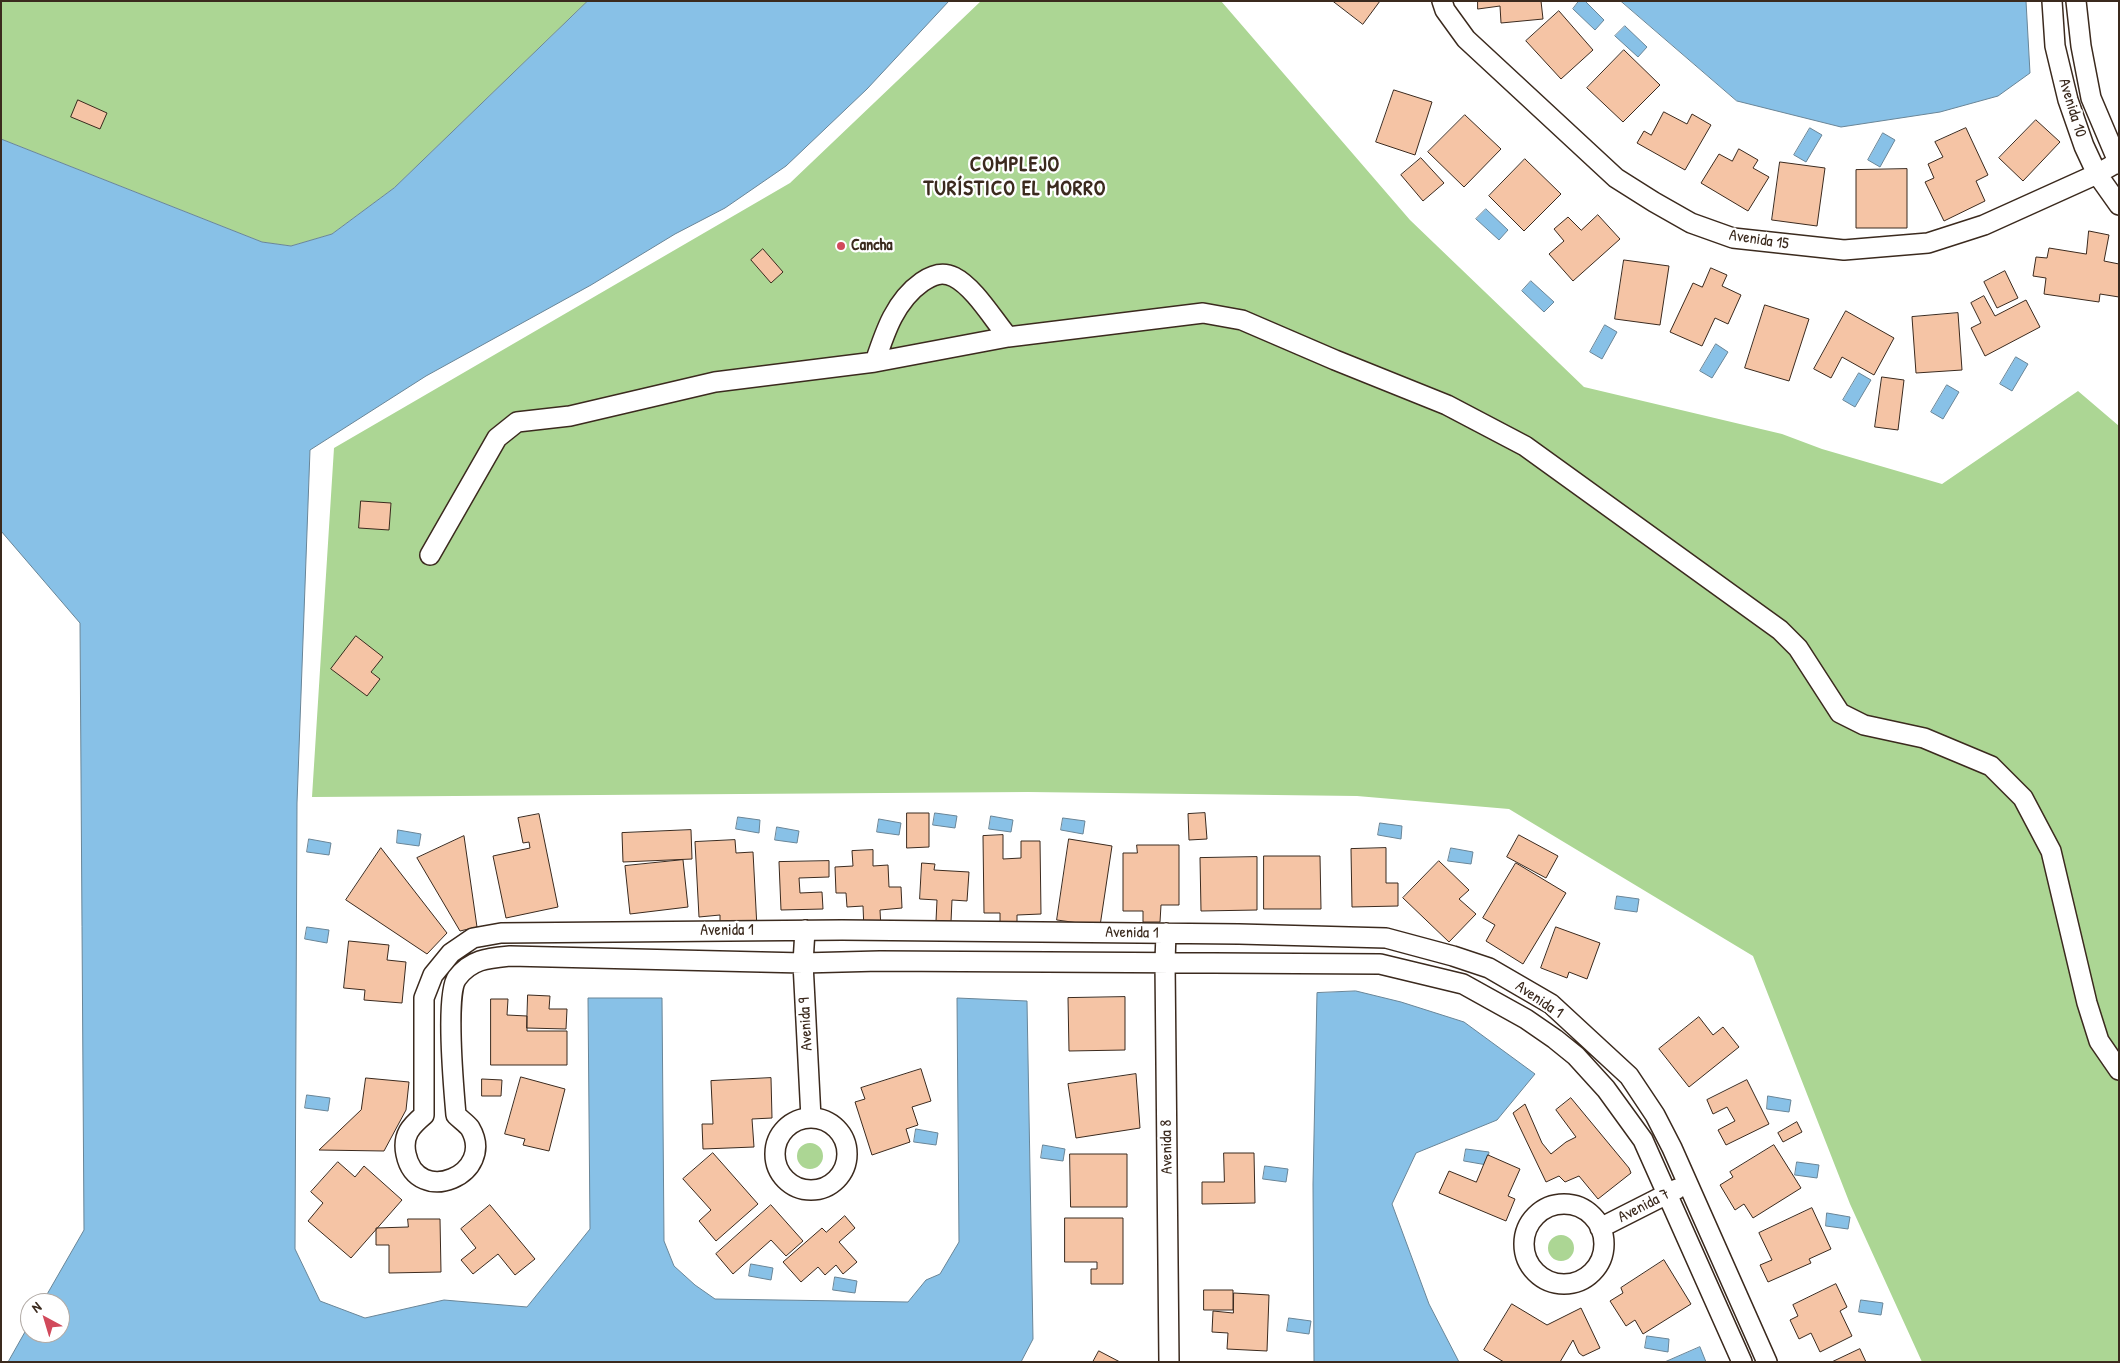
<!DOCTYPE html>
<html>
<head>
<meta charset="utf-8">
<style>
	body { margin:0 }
	#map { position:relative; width:2120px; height:1363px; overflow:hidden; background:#fff; font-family:"Patrick Hand",sans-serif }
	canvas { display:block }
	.frame { position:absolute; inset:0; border:2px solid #3b2a1e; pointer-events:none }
	.north { position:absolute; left:20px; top:1293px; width:50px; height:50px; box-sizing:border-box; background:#fff; border:1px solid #b1aaa5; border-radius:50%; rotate:321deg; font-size:14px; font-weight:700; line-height:20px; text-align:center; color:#3b2a1e }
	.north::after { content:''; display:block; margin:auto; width:18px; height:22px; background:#d1495b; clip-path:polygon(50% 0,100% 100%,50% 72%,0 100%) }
</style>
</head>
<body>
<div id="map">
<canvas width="2120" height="1363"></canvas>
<div class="frame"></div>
<div class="north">N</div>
</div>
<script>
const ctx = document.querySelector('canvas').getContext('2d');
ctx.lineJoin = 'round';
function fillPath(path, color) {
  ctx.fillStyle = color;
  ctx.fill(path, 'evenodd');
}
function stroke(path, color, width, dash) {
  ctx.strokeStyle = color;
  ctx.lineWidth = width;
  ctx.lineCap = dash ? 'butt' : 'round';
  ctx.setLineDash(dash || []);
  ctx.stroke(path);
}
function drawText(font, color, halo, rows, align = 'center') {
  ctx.font = font + ' "Patrick Hand",sans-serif';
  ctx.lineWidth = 4.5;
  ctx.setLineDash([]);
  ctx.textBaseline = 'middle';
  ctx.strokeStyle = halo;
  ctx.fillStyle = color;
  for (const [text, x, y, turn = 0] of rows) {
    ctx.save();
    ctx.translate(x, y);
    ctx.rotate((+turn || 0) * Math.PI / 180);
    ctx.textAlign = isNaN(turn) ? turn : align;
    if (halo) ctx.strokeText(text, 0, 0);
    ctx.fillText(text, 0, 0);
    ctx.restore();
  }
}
fillPath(new Path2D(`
	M1,1H588L394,188L332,234L291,246L262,242L1,139Z
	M981,1H1221L1410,220L1584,387L1782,434L1822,449L1942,484L2078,391L2119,426V1362H1922L1850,1204L1753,956L1509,809L1357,796L1028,792L312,797L334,448L790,183Z
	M797 1156a13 13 0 1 1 26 0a13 13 0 1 1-26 0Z
	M1548 1248a13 13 0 1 1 26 0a13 13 0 1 1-26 0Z`), '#acd694');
const water = new Path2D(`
	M588,1H949L867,89L786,166L725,208L675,234L591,285L426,376L310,450L297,803L295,1249L320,1301L365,1318L444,1300L527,1307L590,1229L588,998H662L664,1241L674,1266L695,1285L715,1299L908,1302L926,1280L940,1274L959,1242L957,998L1027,1001L1033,1339L1021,1362H1H8L30,1323V1333H60V1303H42L84,1230L80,623L1,531V139L262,242L291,246L332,234L394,188Z
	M1579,1H1585L1604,20L1595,30L1573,9Z
	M1621,1H2026L2030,73L1998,96L1940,112L1841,127L1737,101Z
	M1625,26L1647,47L1638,57L1615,36Z
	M1810,128L1822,135L1806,162L1794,155Z
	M1883,133L1895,140L1880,167L1868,160Z
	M1486,209L1508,230L1499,240L1476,219Z
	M1531,281L1554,302L1544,312L1522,291Z
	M1605,325L1617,332L1602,359L1590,352Z
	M1716,344L1728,352L1712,378L1700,371Z
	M2016,357L2028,364L2012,391L2000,384Z
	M1859,373L1871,380L1855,407L1843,400Z
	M1947,385L1959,392L1943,419L1931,412Z
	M935,813L957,816L955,828L933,825Z
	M991,816L1013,820L1011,832L989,829Z
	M738,817L760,820L759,833L736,829Z
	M1063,818L1085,821L1083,834L1061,830Z
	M879,819L901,823L899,835L877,832Z
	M1380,823L1402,826L1401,839L1378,835Z
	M777,827L799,831L797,843L775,840Z
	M398,830L421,834L419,846L397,843Z
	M309,839L331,843L329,855L307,852Z
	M1451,848L1473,852L1471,864L1448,861Z
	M1617,896L1639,899L1637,912L1615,909Z
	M307,927L329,930L327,943L305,939Z
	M1356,991L1401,1002L1464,1022L1535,1074L1497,1120L1416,1153L1392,1204L1429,1304L1459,1362H1314L1313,1184L1317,993Z
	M307,1095L330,1098L328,1111L305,1108Z
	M1768,1096L1791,1100L1789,1112L1767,1109Z
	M916,1129L938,1133L936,1145L914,1142Z
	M1043,1145L1065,1149L1063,1161L1041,1158Z
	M1466,1149L1489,1152L1487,1165L1464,1161Z
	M1797,1162L1819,1165L1817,1178L1795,1175Z
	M1265,1166L1288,1169L1286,1182L1263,1179Z
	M1827,1213L1850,1217L1848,1229L1826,1226Z
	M751,1264L773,1268L771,1280L749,1276Z
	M835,1277L857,1281L855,1293L833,1290Z
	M1861,1300L1883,1303L1881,1315L1859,1312Z
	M1289,1318L1311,1321L1309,1334L1287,1331Z
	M1647,1336L1669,1339L1668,1352L1645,1348Z
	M1700,1347L1706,1362H1665Z`);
fillPath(water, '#88c1e7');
stroke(water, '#698597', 1);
const building = new Path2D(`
	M1333,1H1380L1363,24Z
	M1478,1H1541L1543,19L1501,23L1500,6L1478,9Z
	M1559,11L1593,50L1561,79L1526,41Z
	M1624,50L1660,85L1623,122L1587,88Z
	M1394,90L1432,102L1415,155L1376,142Z
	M78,100L107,113L100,129L71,117Z
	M1664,112L1687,124L1692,114L1711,125L1685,170L1637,143L1644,131L1651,135Z
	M1465,115L1501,149L1464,187L1428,152Z
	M2036,120L2060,142L2023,181L1999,158Z
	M1966,128L1988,175L1976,181L1985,201L1944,221L1925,182L1934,178L1928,164L1943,157L1935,142Z
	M1739,149L1758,160L1753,168L1769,177L1748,211L1701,183L1719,154L1732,161Z
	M1421,158L1444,183L1423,201L1401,175Z
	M1525,159L1561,194L1524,231L1489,196Z
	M1780,162L1825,168L1817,226L1772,220Z
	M1907,169V228H1856V170Z
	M1598,215L1620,239L1573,281L1549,254L1564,241L1554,229L1568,217L1581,230Z
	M2089,231L2109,235L2104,261L2119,264V297L2100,294L2099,302L2044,294L2046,278L2033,276L2036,257L2047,258L2049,248L2086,254Z
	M763,249L783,272L771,283L751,260Z
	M1624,260L1669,266L1660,325L1615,319Z
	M1711,268L1727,275L1722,286L1741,295L1728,324L1715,318L1702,346L1670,332L1693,283L1702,287Z
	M2005,271L2018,298L1997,308L1984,282Z
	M1984,296L1995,316L2026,300L2040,327L1985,356L1971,328L1981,323L1971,303Z
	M1765,305L1809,319L1789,381L1745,368Z
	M1846,311L1894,338L1874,375L1842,357L1831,378L1814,369Z
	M1958,313L1962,370L1916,373L1912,317Z
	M1882,377L1904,380L1898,430L1875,427Z
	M361,501L391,503L389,530L359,528Z
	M356,636L383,657L371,672L380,679L367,696L331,669Z
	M907,813H929V847L907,848Z
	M1205,813L1207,839L1189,840L1188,814Z
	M539,814L558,907L506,918L493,856L530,848L529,842L523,843L518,818Z
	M691,830L692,859L623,862L622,833Z
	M1003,835V859L1021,858V841H1040L1041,914L1017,915V927L1000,928V913H984L983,836Z
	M1519,835L1558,856L1546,878L1507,857Z
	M464,836L477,927L460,931L417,858Z
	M1069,839L1112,846L1100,926L1057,920Z
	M735,840L736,853L753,852L757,928L720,930V915L699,917L695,842Z
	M1137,845H1179V905H1161L1160,922H1143V911H1123V853H1137Z
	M381,848L447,933L427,954L346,900Z
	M1386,848V883H1398V906L1352,907L1351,849Z
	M873,850V866L888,865L889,887H901L902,908L880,910L881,929L864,930L863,906L847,907L846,893H836L835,867L853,866L852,851Z
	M1264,856H1320L1321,909H1264Z
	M1257,857V910L1201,911L1200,858Z
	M683,860L688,907L630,914L625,866Z
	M829,861V877L799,878L800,893L822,892L823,909L781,910L779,862Z
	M1439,861L1469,890L1459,899L1476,914L1449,942L1403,898Z
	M922,863L935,864L934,870L969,872L967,901L952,900L951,922L936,921L937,900L920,899Z
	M1516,863L1566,893L1523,964L1486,941L1495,925L1483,918Z
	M1556,927L1600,943L1587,979L1569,972L1567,978L1541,968Z
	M349,941L389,945L387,960L406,962L402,1003L364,1000L365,990L344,988Z
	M528,995L550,996L549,1009H567L566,1029L527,1028Z
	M1125,997V1050L1069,1051L1068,998Z
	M491,999H508L507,1015L527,1016V1031H567V1065H491Z
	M1699,1017L1713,1035L1723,1027L1739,1047L1689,1087L1659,1049Z
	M921,1069L931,1101L912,1107L918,1125L906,1129L910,1142L872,1155L855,1102L865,1099L861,1088Z
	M1136,1074L1140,1128L1076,1138L1068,1084Z
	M521,1077L565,1089L549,1151L523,1145L525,1139L505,1134Z
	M366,1078L409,1082L406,1110L384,1151L319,1150L361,1110Z
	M771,1078L772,1118L752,1119L754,1147L703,1149L702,1124H713L711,1081Z
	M482,1079L502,1080L501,1096H482Z
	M1747,1080L1769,1124L1726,1145L1718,1130L1735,1121L1727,1107L1713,1114L1707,1100Z
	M1571,1098L1629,1168L1631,1173L1598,1199L1579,1176L1565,1182L1559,1176L1546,1182L1513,1113L1525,1104L1542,1143L1551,1154L1566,1142L1576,1137L1556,1110Z
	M1797,1122L1802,1132L1783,1142L1778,1133Z
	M1774,1145L1801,1188L1753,1218L1744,1204L1735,1210L1720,1185L1733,1177L1730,1172Z
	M713,1153L758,1204L716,1241L699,1221L711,1210L683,1179Z
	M1224,1153H1254L1255,1203L1202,1204V1182H1224Z
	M1070,1154H1127V1207H1071Z
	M1488,1155L1520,1169L1508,1196L1515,1199L1506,1221L1439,1193L1449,1171L1476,1182Z
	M338,1162L355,1177L364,1166L402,1200L351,1258L308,1221L323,1203L311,1192Z
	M490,1205L535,1259L515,1275L498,1254L473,1274L461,1260L476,1248L461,1229Z
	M771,1205L803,1241L786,1256L771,1240L733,1274L716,1254Z
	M1812,1208L1831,1249L1809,1259L1811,1263L1768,1282L1760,1265L1772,1260L1759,1233Z
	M845,1216L855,1228L839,1242L857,1262L843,1274L836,1265L825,1275L818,1267L801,1282L783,1262L822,1228L826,1232Z
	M1065,1218H1123V1284H1091V1269H1097V1262H1065Z
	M408,1219H440L441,1272L389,1273V1245H376V1228L408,1227Z
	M1664,1260L1691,1304L1643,1334L1635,1320L1626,1326L1610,1301L1623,1293L1621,1288Z
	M1836,1284L1847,1307L1840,1311L1852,1336L1820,1352L1811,1333L1799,1339L1790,1320L1798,1316L1793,1305Z
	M1204,1290H1233V1310H1204Z
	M1234,1293L1269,1295L1267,1351L1227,1349L1228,1333L1212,1332L1213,1311L1233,1313Z
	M1512,1304L1547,1325L1581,1308L1600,1348L1583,1356L1579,1353L1573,1340L1560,1362H1504L1484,1350Z
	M1860,1349L1866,1362H1832Z
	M1099,1351L1120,1362H1093Z`);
fillPath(building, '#f5c4a5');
stroke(building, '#3b2a1e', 1);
const minor = new Path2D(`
	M1442,1L1445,10L1466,39L1616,178L1654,202L1691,223L1733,238L1844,250L1928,243L1984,225L2097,174L2118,162
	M2052,1L2055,46L2068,100L2084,146L2097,174L2119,205
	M2076,1L2081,46L2091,98L2119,164
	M875,362C885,332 895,301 922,282C932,275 942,271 954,277C974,287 993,319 1008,337
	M430,555L497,438L517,422L570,416L715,382L875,362L1008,337L1203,313L1242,320L1335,360L1447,405L1525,446L1780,630L1798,648L1840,713L1864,725L1924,738L1991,766L2023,798L2051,851L2087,1003L2099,1041L2119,1070
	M805,930L803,963L811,1118
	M1166,933L1165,962L1169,1362
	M775 1154a36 36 0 1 1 72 0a36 36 0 1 1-72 0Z
	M1524 1244a40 40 0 1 1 80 0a40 40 0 1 1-80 0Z
	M1600,1228L1677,1189
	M1742,1362L1643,1140L1606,1089L1576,1056L1555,1039L1526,1019L1463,984L1380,964L880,961L803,963L510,956C489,958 471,959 457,978C445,994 454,1092 456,1115C460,1119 467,1124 470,1128C497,1174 417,1208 406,1154C402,1135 411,1126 424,1115V998L433,975L451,953L473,938L501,933L842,930L1239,934L1386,938L1453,956L1489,968L1551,1004L1629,1076L1655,1115L1672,1148L1767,1362`);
stroke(minor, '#3b2a1e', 22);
stroke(minor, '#fff', 19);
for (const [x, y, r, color] of [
	[841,246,5,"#d1495b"]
]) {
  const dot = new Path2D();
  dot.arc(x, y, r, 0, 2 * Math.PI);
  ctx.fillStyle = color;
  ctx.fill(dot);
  stroke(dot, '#fff', 2);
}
drawText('16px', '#3b2a1e', '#fff', [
	["Avenida 10",2072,108,73],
	["Avenida 15",1759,240,9],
	["Avenida 1",727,931],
	["Avenida 1",1132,933,1],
	["Avenida 1",1539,1000,34],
	["Avenida 9",806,1024,-93],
	["Avenida 8",1167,1147,-91],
	["Avenida 7",1644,1206,-27]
]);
drawText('bold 16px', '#3b2a1e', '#fff', [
	["Cancha",851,246]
], 'left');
ctx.letterSpacing = '1px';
drawText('bold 21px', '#3b2a1e', '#fff', [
	["COMPLEJO",1015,165],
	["TURÍSTICO EL MORRO",1015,189]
]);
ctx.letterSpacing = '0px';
</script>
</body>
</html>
